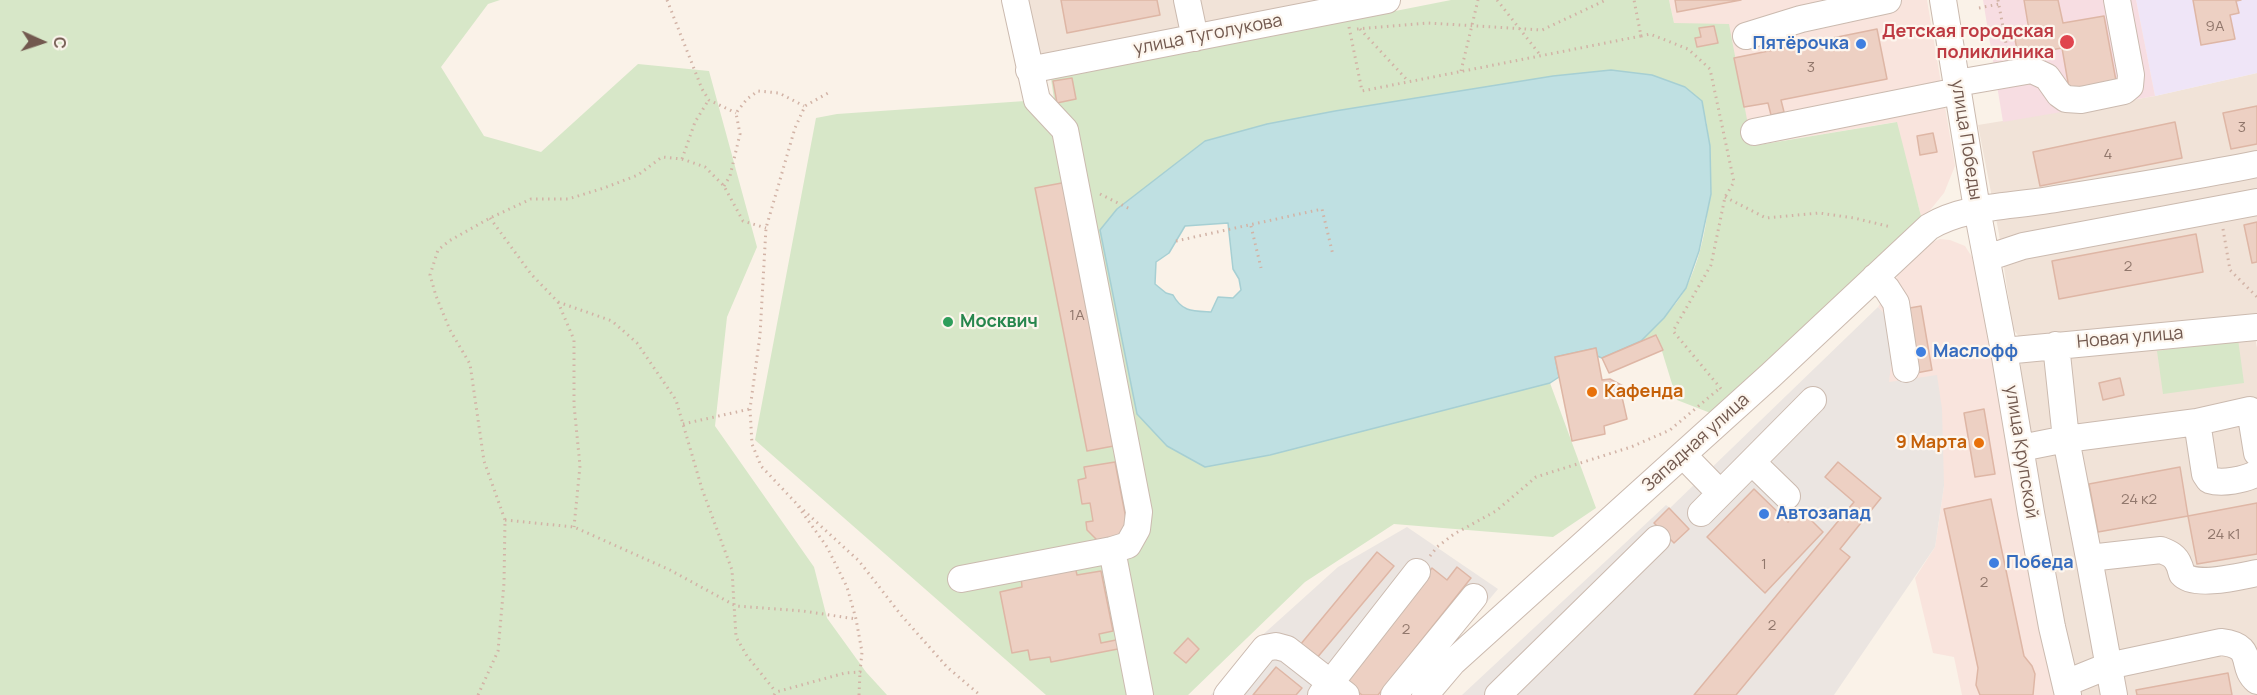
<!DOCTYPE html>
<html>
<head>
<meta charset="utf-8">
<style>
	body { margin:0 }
	#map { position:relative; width:2257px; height:695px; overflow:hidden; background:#faf2e8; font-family:Manrope,sans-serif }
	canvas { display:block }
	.north { position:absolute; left:12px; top:12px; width:60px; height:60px; -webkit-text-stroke:4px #fdf6ee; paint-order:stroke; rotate:93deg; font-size:16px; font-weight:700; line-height:24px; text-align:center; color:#72594f }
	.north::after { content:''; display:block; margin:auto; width:21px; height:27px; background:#72594f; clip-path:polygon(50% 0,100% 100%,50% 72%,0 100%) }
</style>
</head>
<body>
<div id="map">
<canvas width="2257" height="695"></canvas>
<div class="north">С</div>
</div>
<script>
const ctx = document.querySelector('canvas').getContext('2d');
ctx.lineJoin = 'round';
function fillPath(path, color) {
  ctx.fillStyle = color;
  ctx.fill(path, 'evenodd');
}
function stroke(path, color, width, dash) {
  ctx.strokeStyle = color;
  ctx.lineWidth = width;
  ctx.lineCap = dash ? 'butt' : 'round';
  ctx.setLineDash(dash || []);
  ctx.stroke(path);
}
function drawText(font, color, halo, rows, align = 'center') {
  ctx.font = font + ' Manrope,sans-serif';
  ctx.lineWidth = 4.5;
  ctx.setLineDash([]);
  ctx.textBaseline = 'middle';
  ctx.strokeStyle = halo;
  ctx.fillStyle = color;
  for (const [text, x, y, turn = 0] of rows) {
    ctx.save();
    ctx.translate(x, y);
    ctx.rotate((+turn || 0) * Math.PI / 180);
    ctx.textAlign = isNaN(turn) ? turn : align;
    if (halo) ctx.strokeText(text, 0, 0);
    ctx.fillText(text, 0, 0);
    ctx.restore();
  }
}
fillPath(new Path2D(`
	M1021,0H1352L1050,58L1037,53Z
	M2257,73V318L2020,338L2013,329L1999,234L1978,125L2155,96Z
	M2255,337L2257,348V695H2078L2061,625L2018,369L2024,359Z`), '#f1e3d8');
fillPath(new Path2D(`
	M1669,0H1927L1955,166L1944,193L1922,220L1896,122L1751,146L1674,23Z
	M1940,239L1950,240L1965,246L1972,257L1978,275L2015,470L2014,496L2058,695H1962L1954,657L1933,653L1915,578L1935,547L1944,486L1888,382L1893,347L1891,321L1878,307L1905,264L1933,242Z`), '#f9e4dd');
fillPath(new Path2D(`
	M1878,307L1891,321L1893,347L1889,382L1937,375L1942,409L1944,486L1935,547L1834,695H1462L1666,505L1670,508Z
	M1407,527L1498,589L1409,695H1211L1247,649L1338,567Z`), '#ebe5e1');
fillPath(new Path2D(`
	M2136,0H2257V73L2155,96Z`), '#efe5f7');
fillPath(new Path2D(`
	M1983,0H2136L2155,96L2003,122Z`), '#f7dde2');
fillPath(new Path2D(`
	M0,0H500L488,4L441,67L484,136L541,152L638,64L709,71L757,247L727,317L715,426L814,567L827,618L866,672L887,695H0Z
	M1451,0H1669L1674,23L1729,24L1752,146L1897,122L1922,220L1713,414L1677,400L1657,335L1641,341C1657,325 1675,308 1686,288C1711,238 1714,172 1706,119L1611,70L1553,76L1267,124L1205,141L1118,209L1167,446L1205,467L1270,455L1550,383L1596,508L1553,537L1394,524L1305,582L1188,695H1046L755,440L816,118L837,114L1054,99L1051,79Z
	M2238,339L2244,383L2163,394L2157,351Z`), '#d7e7c8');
const water = new Path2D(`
	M1611,70L1652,75L1685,87L1702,101L1710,146L1711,194L1699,251L1686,288L1664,318L1641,341L1602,358L1597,356L1596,348L1555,357L1559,377L1550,383L1270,455L1205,467L1167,446L1137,414L1100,230L1117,209L1205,141L1267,124L1335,111L1553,76ZM1228,223L1233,269L1239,279L1241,290L1233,298L1218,297L1211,312C1193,311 1182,312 1173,295L1166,293L1155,284L1156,262L1169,253L1185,226Z`);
fillPath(water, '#bfe0e2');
stroke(water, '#a6cfd3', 1.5);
const building = new Path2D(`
	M1061,0H1157L1160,15L1067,33Z
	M1675,0H1741L1677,12Z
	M2024,0H2058L2063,23L2104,16L2117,86L2070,94L2062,48L2018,56L2014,33L2029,30Z
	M2193,0H2241L2236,1L2239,13L2230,15L2235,39L2201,45Z
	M1714,26L1718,43L1697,47L1695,38L1701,37L1699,28Z
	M1877,29L1887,79L1781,100L1784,112L1771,115L1768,103L1744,107L1734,58Z
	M1072,78L1076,99L1057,103L1053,81Z
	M2257,106V144L2231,149L2223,113Z
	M2175,122L2182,158L2040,186L2033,152Z
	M1933,133L1937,152L1920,155L1917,136Z
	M1067,182L1119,445L1087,451L1035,188Z
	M2257,222V262L2252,263L2244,225Z
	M2196,234L2203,272L2059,299L2052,261Z
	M1921,306L1932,370L1916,373L1904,309Z
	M1656,335L1663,350L1609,373L1602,358Z
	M1596,348L1602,380L1610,379L1623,386L1622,397L1627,419L1604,426L1605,434L1572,441L1555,357Z
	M2120,378L2124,395L2103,400L2099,383Z
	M1984,409L1995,474L1975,477L1964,413Z
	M1115,462L1129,534L1097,540L1087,530L1086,522L1093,521L1090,503L1082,504L1078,480L1086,478L1084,467Z
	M1838,462L1881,498L1840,549L1850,557L1736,695H1694L1854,502L1825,477Z
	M2180,467L2188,516L2098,532L2089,484Z
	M1754,489L1788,522L1800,509L1823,532L1765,593L1707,537Z
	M1991,499L2024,656L2032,666L2035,674L2033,695H1980L1976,685L1978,668L1944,509Z
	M2257,503V554L2197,564L2188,516Z
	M1669,508L1689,529L1674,543L1654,523Z
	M1377,552L1394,566L1316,659L1300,645Z
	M1075,566L1077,575L1101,571L1113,631L1099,634L1101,643L1121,639L1123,648L1051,662L1050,657L1030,660L1028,650L1012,653L1000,592L1022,587L1021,577Z
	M1457,567L1471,578L1378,695H1362L1343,679L1432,568L1447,580Z
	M1188,638L1199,649L1186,663L1174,653Z
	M1276,667L1302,688L1296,695H1253Z
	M2228,673L2232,695H2137L2136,690Z`);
fillPath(building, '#edd0c3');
stroke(building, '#deb6a5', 1.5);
const minor = new Path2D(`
	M1015,0L1037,100L1065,130L1139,512L1137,529L1128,545L1112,550L1140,695
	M1187,0L1195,38
	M1943,0L1977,209L2004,351L2031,513L2052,627L2068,695
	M1746,36L1801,19L1888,0
	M1029,70L1387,0
	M1957,83L2032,70L2047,77L2059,94L2066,99L2081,100L2124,91L2130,86L2131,75L2117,0
	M1754,132L1958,91
	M1987,258L2023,246L2257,202
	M1875,277L1887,289L1896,303L1906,369
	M2056,345L2066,439L2089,558L2161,550C2169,553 2176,556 2179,565C2180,566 2181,572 2182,574C2194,588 2241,576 2257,573
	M2004,351L2257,327
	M2197,422L2250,410L2257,453
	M2021,448L2066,439L2197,422L2205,474L2209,480C2222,484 2245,480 2257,473
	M1683,455L1720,493
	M1752,462L1787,496
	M1701,513L1813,400
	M2089,558L2114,695
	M961,579L1112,550
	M2066,683L2108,666L2221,642C2257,646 2239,666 2257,681
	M1227,695L1265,648L1276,646L1287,649L1346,695
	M1321,695L1417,572
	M1394,695L1474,597
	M1425,695L1453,662L1771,375L1929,227C1964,206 2008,207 2049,200C2118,189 2188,178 2257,164
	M1498,695L1657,539`);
stroke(minor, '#cbbaaf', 28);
stroke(new Path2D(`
	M667,0L702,89L709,100L736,113
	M1497,0L1541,56
	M1998,0L2008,54
	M1979,8L1999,4
	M1349,27L1362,91L1641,36L1634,0
	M1357,29L1428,23L1542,30L1606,0
	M1360,29L1408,81
	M1641,36L1650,34L1688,49L1710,69L1734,182L1725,197L1711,265L1673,331L1722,390
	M1461,71L1478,0
	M682,159L695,122L708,101
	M724,186L730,176L740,134L736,113L747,99L758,91L779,93L804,106
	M1100,194L1130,209
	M1725,197L1766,218L1819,213L1854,218L1891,227
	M490,218L531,274L558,302L574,340V405L580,466L574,527
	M1251,226L1261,268
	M2223,229L2230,270L2257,297
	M1176,241L1322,209L1333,255
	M558,302L612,321L637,343L676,400L702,489L732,570L736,637L747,656L776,692
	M683,424L750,409
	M799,506L859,561L901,615L947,667L980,695
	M505,520L574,527L670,570L736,606L803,611L856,619
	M1430,556L1437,547L1454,534L1496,511L1536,477L1631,447L1670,430L1720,388
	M478,695L498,651L504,583L505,520L484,461L470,364L450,330L436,296L430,275L438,250L449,241L490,218L531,199H568L604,188L638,175L662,157L682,159L705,167L724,186L743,221L766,228
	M774,695L776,692L845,673L860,672L862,652L856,619L847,587L827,547L795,502L761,466L752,444L750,409L760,335L766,228L795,128L805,106L828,93
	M859,695L860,672`), '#d2b3a6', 3, [1.5, 4.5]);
stroke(minor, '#fff', 26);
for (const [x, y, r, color] of [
	[2067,42,8,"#e0444e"],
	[1861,44,6,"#3f7fe0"],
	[948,322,6,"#2e9e5b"],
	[1921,352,6,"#3f7fe0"],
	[1592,392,6,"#e8710a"],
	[1979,443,6,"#e8710a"],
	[1764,514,6,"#3f7fe0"],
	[1994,563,6,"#3f7fe0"]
]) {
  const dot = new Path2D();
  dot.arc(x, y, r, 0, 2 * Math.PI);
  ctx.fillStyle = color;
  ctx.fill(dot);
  stroke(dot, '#fdf6ee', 2);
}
drawText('15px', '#91776c', null, [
	["9А",2215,27],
	["3",1811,68],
	["3",2242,128],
	["4",2108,155],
	["2",2128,267],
	["1А",1077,316],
	["24 к2",2139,500],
	["24 к1",2224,535],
	["1",1764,565],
	["2",1984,583],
	["2",1772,626],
	["2",1406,630]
]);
drawText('bold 18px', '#be3a42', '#fdf6ee', [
	["Детская городская",2054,32],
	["поликлиника",2054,53]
], 'right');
drawText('18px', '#72594f', '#fdf6ee', [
	["улица Туголукова",1208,35,-11],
	["улица Победы",1966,140,81],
	["Новая улица",2130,338,-5],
	["Западная улица",1696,443,-42],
	["улица Крупской",2021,452,81]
]);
drawText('bold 18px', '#366cbe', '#fdf6ee', [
	["Пятёрочка",1849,44,"right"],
	["Маслофф",1933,352],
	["Автозапад",1776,514],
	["Победа",2006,563]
], 'left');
drawText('bold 18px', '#27864d', '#fdf6ee', [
	["Москвич",960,322]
], 'left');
drawText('bold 18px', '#c56008', '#fdf6ee', [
	["Кафенда",1604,392],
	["9 Марта",1967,443,"right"]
], 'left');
</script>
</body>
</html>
